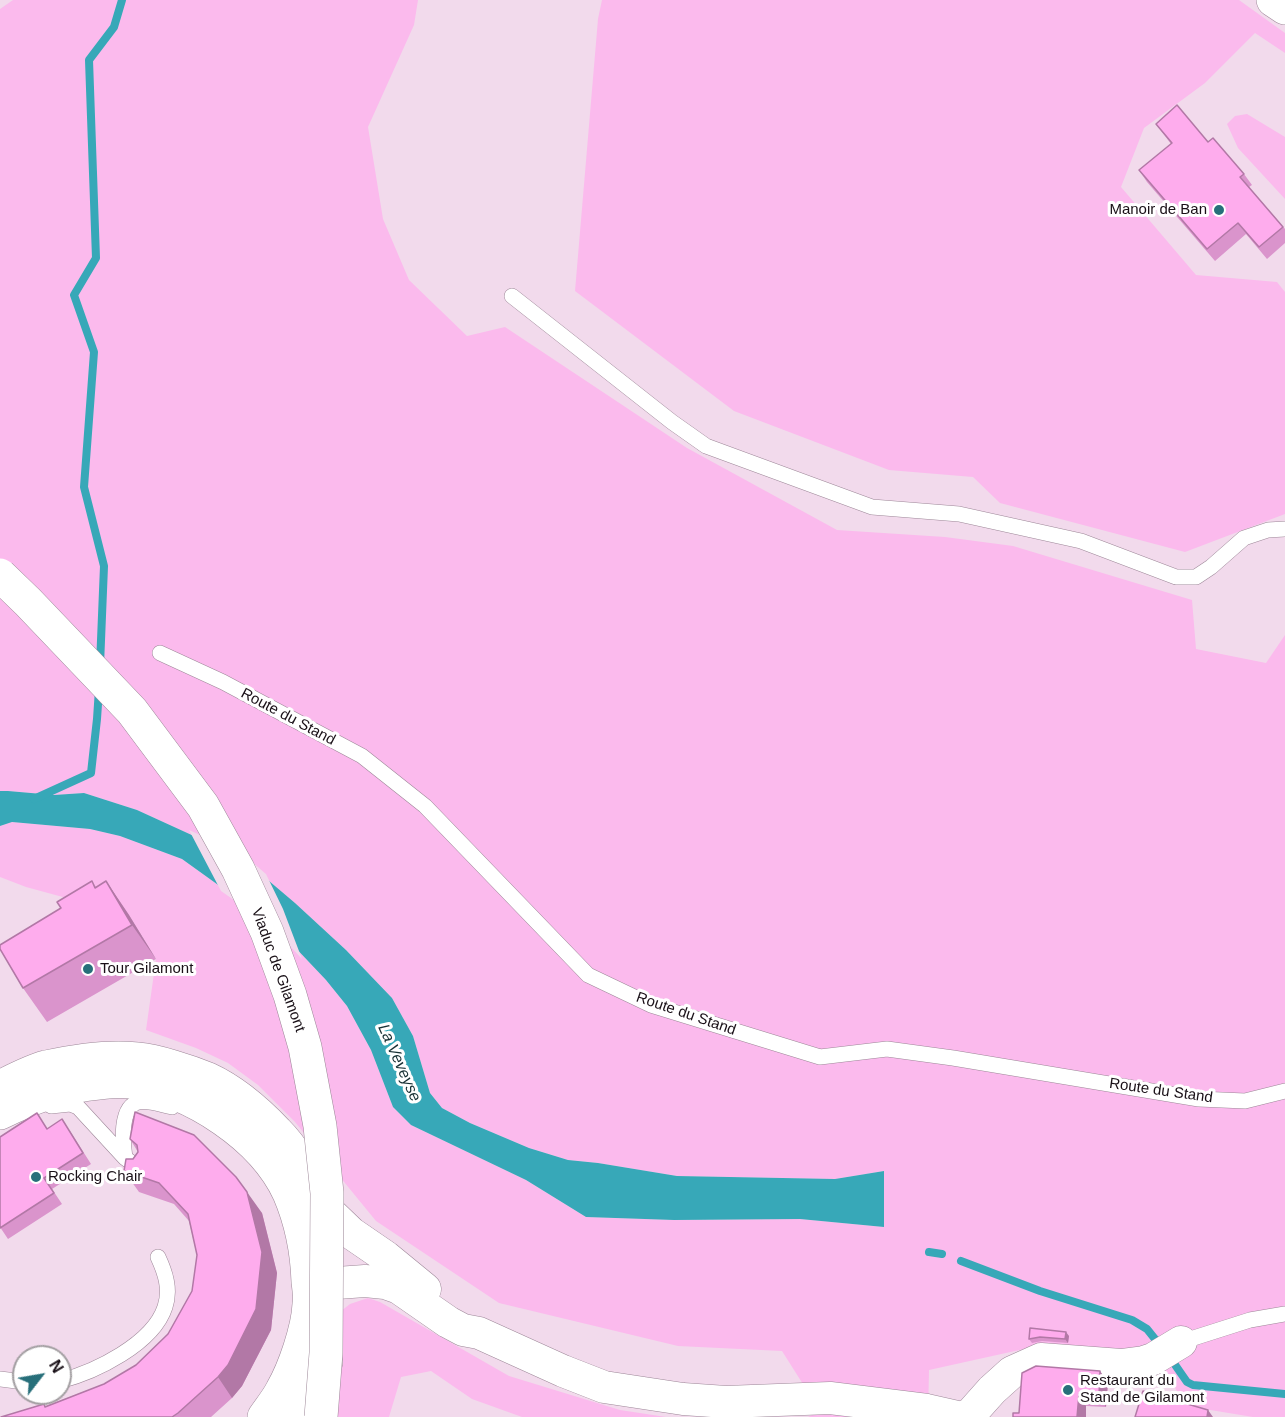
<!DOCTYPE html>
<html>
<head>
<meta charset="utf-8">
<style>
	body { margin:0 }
	#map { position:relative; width:1285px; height:1417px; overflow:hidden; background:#f2daec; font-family:Arial,sans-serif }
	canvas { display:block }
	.north { position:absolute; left:12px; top:1345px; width:60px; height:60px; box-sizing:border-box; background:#fff; border:2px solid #a39fa2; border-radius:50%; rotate:59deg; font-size:16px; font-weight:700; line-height:24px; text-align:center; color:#191017 }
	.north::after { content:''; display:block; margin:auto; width:21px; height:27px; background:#276f7a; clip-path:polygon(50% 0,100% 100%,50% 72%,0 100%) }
</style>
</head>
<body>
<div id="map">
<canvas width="1285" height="1417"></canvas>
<div class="north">N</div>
</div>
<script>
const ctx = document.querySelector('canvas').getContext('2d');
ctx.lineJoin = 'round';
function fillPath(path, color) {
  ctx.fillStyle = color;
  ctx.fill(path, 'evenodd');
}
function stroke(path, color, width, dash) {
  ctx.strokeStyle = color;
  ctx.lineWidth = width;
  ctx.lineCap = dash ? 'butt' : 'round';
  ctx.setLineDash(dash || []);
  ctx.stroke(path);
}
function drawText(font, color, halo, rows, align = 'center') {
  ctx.font = font + ' Arial,sans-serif';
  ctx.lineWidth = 6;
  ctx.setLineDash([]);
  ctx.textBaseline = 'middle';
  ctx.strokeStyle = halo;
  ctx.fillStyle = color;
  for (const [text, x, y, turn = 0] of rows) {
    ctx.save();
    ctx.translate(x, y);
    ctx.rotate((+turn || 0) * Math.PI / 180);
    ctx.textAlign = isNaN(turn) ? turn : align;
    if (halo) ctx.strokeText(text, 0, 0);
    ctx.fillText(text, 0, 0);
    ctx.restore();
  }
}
fillPath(new Path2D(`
	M13,0H418L414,25L368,127L383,219L409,280L467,336L505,327L687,448L837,530L945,537L1013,546L1192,600L1196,649L1266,663L1285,635V1417H1253L1186,1406L1163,1368L1067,1353L1024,1349L929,1370L928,1417H808L820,1411L782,1351L678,1346L499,1303L376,1221L295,1122L258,1085L228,1063L196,1048L146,1030L156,959L129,915L26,887L0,877V826L12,822L90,829L120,836L182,859L253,910L290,942L326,980L347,1006L371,1050L393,1107L411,1125L526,1180L586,1217L674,1220L800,1219L884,1227V1171L835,1179L677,1176L598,1163L568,1160L529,1148L470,1123L442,1108L430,1093L413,1036L392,998L346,950L295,903L242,858L137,810L84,793L54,795L8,791H0V9Z
	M602,0H1239L1285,33V53L1255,33L1205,83L1144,128L1121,187L1196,275L1277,282L1285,292V514L1185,552L1000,503L973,477L889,470L734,411L575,291L598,19Z
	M1247,114L1285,137V199L1238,148L1227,124L1235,116Z
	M368,1298L380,1302L509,1376L620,1410L666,1417H522L472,1399L431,1371L401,1377L389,1417H305L336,1315L350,1304Z`), '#fbbaed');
fillPath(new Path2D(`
	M0,791H8L54,795L84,793L137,810L242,858L295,903L346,950L392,998L413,1036L430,1093L442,1108L470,1123L529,1148L568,1160L598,1163L677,1176L835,1179L884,1171V1227L800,1219L674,1220L586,1217L526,1180L411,1125L393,1107L371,1050L347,1006L326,980L290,942L253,910L182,859L120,836L90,829L12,822L0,826Z`), '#37a8b8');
fillPath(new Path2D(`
	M189,830L244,855L266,874L283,909L302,959L288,944L251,912L221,891Z`), '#f2daec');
stroke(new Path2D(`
	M100,665L104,566L84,487L94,352L74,295L96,258L89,60L114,27L122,0
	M34,799L91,773L97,719L99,689
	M929,1252L942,1254
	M961,1261L1040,1291L1132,1320L1147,1329L1171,1359L1187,1382L1193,1385L1285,1394`), '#37a8b8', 8);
const lane = new Path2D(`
	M512,296L672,422L706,446L872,507L959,514L1081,541L1176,577H1196L1211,567L1244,538L1268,530L1285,529
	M160,653L223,682L362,756L425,806L588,975L651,1005L820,1057L887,1049L953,1058L1199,1099L1245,1101L1285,1091
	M51,1106L70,1104L78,1107L125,1158L143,1171
	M125,1158C123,1144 119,1106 139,1102C148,1100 162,1105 172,1107
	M1181,1342L1250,1320L1285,1314
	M0,1379L24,1382
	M60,1381C95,1372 153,1344 165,1307C171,1289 165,1272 158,1257`);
const street = new Path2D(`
	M326,1209L351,1233L386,1257L425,1289
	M337,1283L365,1281L385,1283L399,1288L448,1322L463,1330L479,1333L563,1371L604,1387L683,1399L726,1402L830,1398L927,1410L958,1417
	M968,1417L992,1390L1012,1372L1041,1359L1121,1365L1144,1362L1153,1359L1181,1342`);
const secondary = new Path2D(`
	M1273,0L1285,8
	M0,1087C14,1080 31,1071 46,1067C74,1061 110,1056 137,1059C158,1061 189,1071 208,1079C234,1091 258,1112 277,1132C298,1153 312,1183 326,1209L327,1216
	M0,1113C32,1097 64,1086 99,1083C109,1082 121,1081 131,1082C192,1090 263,1137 289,1193C301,1221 307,1251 308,1282C309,1289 310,1297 309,1304C308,1329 294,1369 282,1390C277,1400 270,1408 264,1417
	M294,1417C308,1399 319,1384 326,1362`);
stroke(lane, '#9d8798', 16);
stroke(street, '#9d8798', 33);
stroke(secondary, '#9d8798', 34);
stroke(lane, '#fff', 15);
stroke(street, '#fff', 32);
stroke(secondary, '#fff', 33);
const secondaryBridge = new Path2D(`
	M0,575L28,602L132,711L203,806L238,869L267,932L290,995L305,1047L320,1126L327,1193L326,1353L321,1417`);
stroke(secondaryBridge, '#9d8798', 34, []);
stroke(secondaryBridge, '#fff', 33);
fillPath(new Path2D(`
	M1156,124L1208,142L1244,174L1252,185L1249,187L1285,229V243L1267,259L1246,234L1215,261L1147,182L1139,170L1171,144Z
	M92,881L96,887L106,881L129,915L156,959L47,1022L23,988L61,908Z
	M47,1129L70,1131L91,1164L52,1189L62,1204L8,1239L0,1227Z
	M130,1139L262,1213L277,1273L271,1330L242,1386L232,1398L211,1417H1L46,1406L104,1384L136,1365L168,1334L192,1291L197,1255L189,1221L174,1204L139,1192L124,1171L138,1152Z
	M1030,1328L1069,1336L1068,1343L1042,1341L1032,1343L1029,1339Z
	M1108,1382L1106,1407L1086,1406L1019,1413Z`), '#da94cc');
fillPath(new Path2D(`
	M106,881L129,915L156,959L132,925Z
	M247,1192L262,1213L277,1273L271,1330L242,1386L232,1398L218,1377Z
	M1066,1332L1069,1336L1068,1343L1065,1339Z
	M1100,1371L1108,1382L1106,1407L1099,1396Z
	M1079,1394L1086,1406V1417H1077Z
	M1208,1410L1213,1417H1207Z`), '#b278a6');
const building = new Path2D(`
	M1177,105L1208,142L1213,138L1244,174L1240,177L1283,227L1259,247L1238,223L1207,249L1139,170L1172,143L1156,124Z
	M92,881L95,888L106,881L132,925L23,988L0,949V945L61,908L57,902Z
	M135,1112L194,1135L236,1177L247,1192L262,1252L256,1309L228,1365L218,1377L178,1413L172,1417H1L44,1404L45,1407L104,1384L136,1365L168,1334L192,1291L197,1255L188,1214L159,1183L124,1171L126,1159H133L138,1152L137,1145L130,1139Z
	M37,1113L47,1129L62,1119L83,1153L44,1178L54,1193L0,1228V1137Z
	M1030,1328L1066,1332L1065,1339L1040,1337L1029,1339Z
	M1036,1366L1100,1371L1099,1396L1079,1394L1077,1417H1013V1413H1019L1022,1373Z
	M1143,1391L1208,1410L1207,1417H1135Z`);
fillPath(building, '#feaced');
stroke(building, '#b278a6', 1.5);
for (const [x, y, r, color] of [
	[1219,210,6,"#276f7a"],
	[88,969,6,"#276f7a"],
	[36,1177,6,"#276f7a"],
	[1068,1390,6,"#276f7a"]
]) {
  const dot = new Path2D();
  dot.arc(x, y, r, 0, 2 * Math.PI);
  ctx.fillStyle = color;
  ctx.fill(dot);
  stroke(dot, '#fff', 2);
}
drawText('15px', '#191017', '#fff', [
	["Manoir de Ban",1207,210,"right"],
	["Tour Gilamont",100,969],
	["Rocking Chair",48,1177],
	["Restaurant du",1080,1381],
	["Stand de Gilamont",1080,1398]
], 'left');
drawText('15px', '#191017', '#fff', [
	["Route du Stand",288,717,28],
	["Viaduc de Gilamont",278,970,70],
	["Route du Stand",686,1014,19],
	["Route du Stand",1161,1091,8]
]);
drawText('italic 16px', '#172f33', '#fff', [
	["La Veveyse",399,1063,66]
]);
</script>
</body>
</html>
